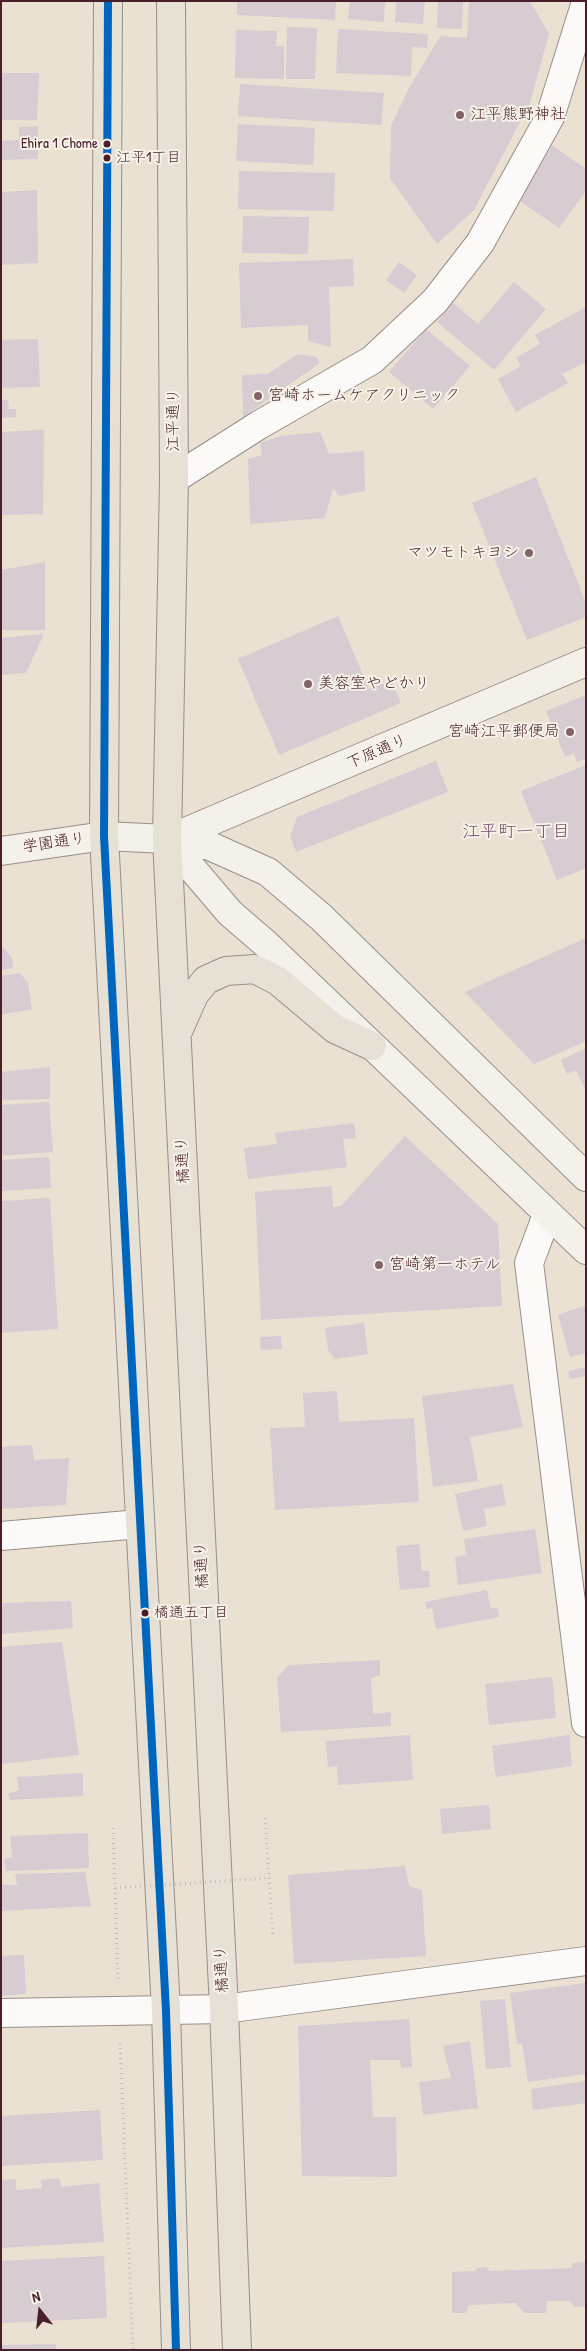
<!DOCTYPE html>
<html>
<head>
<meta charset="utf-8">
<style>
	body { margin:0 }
	#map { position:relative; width:587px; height:2351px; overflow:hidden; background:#eae1d3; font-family:"Patrick Hand",sans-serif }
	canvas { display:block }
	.frame { position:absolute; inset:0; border:2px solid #4a1f2b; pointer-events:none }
	.north { position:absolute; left:15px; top:2286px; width:50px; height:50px; -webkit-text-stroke:4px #f7f3e8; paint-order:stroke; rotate:344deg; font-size:14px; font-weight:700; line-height:20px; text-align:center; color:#4a1f2b }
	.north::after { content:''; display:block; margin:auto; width:18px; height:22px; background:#4a1f2b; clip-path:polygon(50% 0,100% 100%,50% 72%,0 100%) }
</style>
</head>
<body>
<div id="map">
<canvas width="587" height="2351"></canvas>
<div class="frame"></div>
<div class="north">N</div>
</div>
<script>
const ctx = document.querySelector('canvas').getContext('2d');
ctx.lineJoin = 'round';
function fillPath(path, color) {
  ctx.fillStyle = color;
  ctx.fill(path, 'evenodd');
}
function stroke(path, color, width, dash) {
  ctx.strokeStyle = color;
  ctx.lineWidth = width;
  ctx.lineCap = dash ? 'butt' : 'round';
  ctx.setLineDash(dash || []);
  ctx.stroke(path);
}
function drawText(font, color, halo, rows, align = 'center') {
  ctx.font = font + ' "Patrick Hand","Klee One",sans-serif';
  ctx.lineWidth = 4;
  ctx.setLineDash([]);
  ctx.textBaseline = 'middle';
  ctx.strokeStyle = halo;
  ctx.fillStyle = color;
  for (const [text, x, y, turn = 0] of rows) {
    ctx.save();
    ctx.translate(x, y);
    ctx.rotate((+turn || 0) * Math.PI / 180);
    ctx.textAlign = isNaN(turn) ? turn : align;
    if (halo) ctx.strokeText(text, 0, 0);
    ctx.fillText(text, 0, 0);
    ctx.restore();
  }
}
fillPath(new Path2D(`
	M237,1H336L335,20L237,15Z
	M350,1H385L384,22L348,19Z
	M396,1H425L423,24L395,22Z
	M438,1H463L462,29L437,28Z
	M469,1H530L549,34L530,103L474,210L437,244L390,178L391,126L408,90L440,36L467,38Z
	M287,27L317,28L315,79H286Z
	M338,29L428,34L427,48L412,47L411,76L336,73Z
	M236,30L277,31L276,46H284V79L235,78Z
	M1,73H39L37,120H1Z
	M240,84L384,93L381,125L238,116Z
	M238,124L315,128L313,165L236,161Z
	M38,126V159L1,160V141L19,140V127Z
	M552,145L586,169V191L559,228L520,201Z
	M239,171L335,173L334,211L238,209Z
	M37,190L38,263L1,265V192Z
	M243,216L309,217L308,254L242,253Z
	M353,259L354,286L329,287L331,347L308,341V325L241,328L239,263Z
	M399,262L417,275L404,293L386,280Z
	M514,282L546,309L494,370L437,322L453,303L478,324Z
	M586,307V362L562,374L568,383L516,412L498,379L521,366L516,358L540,344L535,335Z
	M426,329L470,366L433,409L389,372Z
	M38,339L40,387L1,388V340Z
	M298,354L316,357L320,363L243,417L242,375L267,374Z
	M1,400H8L9,409H16V417L1,418Z
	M44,430L43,514L1,515V432Z
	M320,432L329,454L364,451L365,491L339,496L333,488L325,518L250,524L248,459L262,455L260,443L281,436Z
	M536,477L586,603V617L527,640L472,503Z
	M45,562V630H1V570Z
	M338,616L369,689L391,680L401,703L279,755L238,659Z
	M44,634L26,673L1,675V638Z
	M586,695V759L577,762L574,753L565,757L546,711Z
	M436,761L448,792L296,852L290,837L297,817Z
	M586,765V868L557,880L521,791Z
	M586,938V1041L534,1064L465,992Z
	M1,948H4L12,958L13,968L1,970Z
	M20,973L28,983L32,1009L1,1015V976Z
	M586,1048V1091L576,1070L567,1074L561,1060Z
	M50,1067V1099L1,1100V1072Z
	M49,1102L53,1152L1,1156V1105Z
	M354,1123L356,1138L343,1139L347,1167L248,1179L244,1148L277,1144L275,1133Z
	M405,1136L498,1224L502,1306L261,1320L255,1192L332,1186L333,1207L341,1206Z
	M49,1157L51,1188L1,1191V1160Z
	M50,1198L58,1329L1,1333V1201Z
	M584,1306L586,1308V1353L570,1357L558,1315Z
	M364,1323L368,1354L335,1359L328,1350L325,1328Z
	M281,1336L282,1349L261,1350L260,1337Z
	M586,1367V1376L570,1379L568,1371Z
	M513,1384L523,1427L470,1437L478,1481L433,1487L422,1396Z
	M337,1391L339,1422L414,1418L419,1502L275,1510L270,1428L305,1427L303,1393Z
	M32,1445L34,1460L69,1458L66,1505L1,1509V1447Z
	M502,1484L506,1505L484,1509L487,1526L463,1531L455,1494Z
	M535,1529L542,1573L458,1585L455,1557L466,1555L464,1539Z
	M419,1544L422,1571H429L430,1587L400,1590L396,1546Z
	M487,1590L490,1607L498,1609L499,1617L436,1629L432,1608L427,1609L425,1602Z
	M71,1601L73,1628L1,1634V1603Z
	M62,1642L79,1755L1,1764V1647Z
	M380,1660V1675L371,1678L373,1714L391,1712V1726L281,1732L277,1677L289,1665Z
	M552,1677L556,1718L489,1725L485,1684Z
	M410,1735L413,1780L338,1785L337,1766L328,1767L326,1741Z
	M569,1735L572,1766L496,1777L492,1746Z
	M83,1773V1796L10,1800L8,1794L19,1790L17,1777Z
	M489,1805L491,1829L442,1834L440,1809Z
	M88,1833L89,1868L6,1871L4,1859L12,1857L10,1836Z
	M405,1866L409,1886L422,1890L426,1956L294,1964L288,1875Z
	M85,1872L91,1906L1,1911V1885H17L15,1874Z
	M24,1955L26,1994L1,1996V1956Z
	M586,1983V2074L528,2082L522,2043L517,2044L510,1993Z
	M505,1999L511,2067L486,2069L480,2001Z
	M409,2019L412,2067L402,2068L399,2060H370L373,2117H396L397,2177L302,2176L298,2026Z
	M470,2041L478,2108L423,2115L419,2082L451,2078L443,2046Z
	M586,2081V2103L533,2110L531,2089Z
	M100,2110L103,2160L1,2166V2116Z
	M59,2178L62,2187L99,2183L104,2242L1,2248V2180L16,2179V2190L42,2188L41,2180Z
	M104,2256L107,2318L1,2323V2261Z
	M585,2262L586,2306L575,2307L570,2301H547L546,2313H524L516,2303L469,2305L466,2313H452V2272L475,2271L477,2268L486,2267L490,2271L572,2268L573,2263Z
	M56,2344V2350H1V2345Z`), '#d6ccd2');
const street = new Path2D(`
	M174,479L259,425L372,360L435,301L480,243L550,117L586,2
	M547,1215L529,1263L586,1723
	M1,1536L140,1524
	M1,2013L224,2009L586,1961`);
const secondary = new Path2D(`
	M167,839L230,913L266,944L586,1250
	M169,839L586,662
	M1,851L104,836L167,839L210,846L268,872L321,917L586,1177`);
const highway = new Path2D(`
	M108,1L104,836L166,2011L176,2350
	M171,1L174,479L167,839L224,2009L237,2350
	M179,1029L194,995L206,980L226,971L255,969L278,981L335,1029L372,1046`);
stroke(street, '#998d88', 30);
stroke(secondary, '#998d88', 30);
stroke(highway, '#998d88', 30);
stroke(new Path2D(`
	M265,1818L273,1936
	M113,1828L118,1980
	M120,2043L133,2350`), '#c3bcbb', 3, [1, 4]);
stroke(street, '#fcfaf8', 28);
stroke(secondary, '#f4f0ea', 28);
stroke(highway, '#e7e1d5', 28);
stroke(new Path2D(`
	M115,1888L270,1878`), '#c3bcbb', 3, [1, 4]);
stroke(new Path2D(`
	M108,1L104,836L166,2011L176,2350`), '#0065bd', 8);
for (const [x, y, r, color] of [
	[460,115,5,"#826366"],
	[107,144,4.5,"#4a1f2b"],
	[107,158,4.5,"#4a1f2b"],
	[258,396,5,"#826366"],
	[529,553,5,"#826366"],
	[308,684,5,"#826366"],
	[570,732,5,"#826366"],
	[379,1265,5,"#826366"],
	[145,1613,4.5,"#4a1f2b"]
]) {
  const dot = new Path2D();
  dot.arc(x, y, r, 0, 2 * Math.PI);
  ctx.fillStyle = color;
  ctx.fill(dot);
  stroke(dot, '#f7f3e8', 2);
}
drawText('15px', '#4a1f2b', '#f7f3e8', [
	["Ehira 1 Chome",98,144,"right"],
	["江平1丁目",116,158],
	["橘通五丁目",154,1613]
], 'left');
drawText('16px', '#4a1f2b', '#f7f3e8', [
	["江平熊野神社",470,115],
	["宮崎ホームケアクリニック",268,396],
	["マツモトキヨシ",519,553,"right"],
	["美容室やどかり",318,684],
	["宮崎江平郵便局",560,732,"right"],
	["宮崎第一ホテル",389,1265]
], 'left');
drawText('16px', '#4a1f2b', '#f7f3e8', [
	["江平通り",174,420,-90],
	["下原通り",377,752,-23],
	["学園通り",54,843,-8],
	["橘通り",183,1160,-93],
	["橘通り",202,1565,-93],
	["橘通り",222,1969,-93]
]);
drawText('18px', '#754e6c', '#f7f3e8', [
	["江平町一丁目",516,832]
]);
</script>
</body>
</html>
